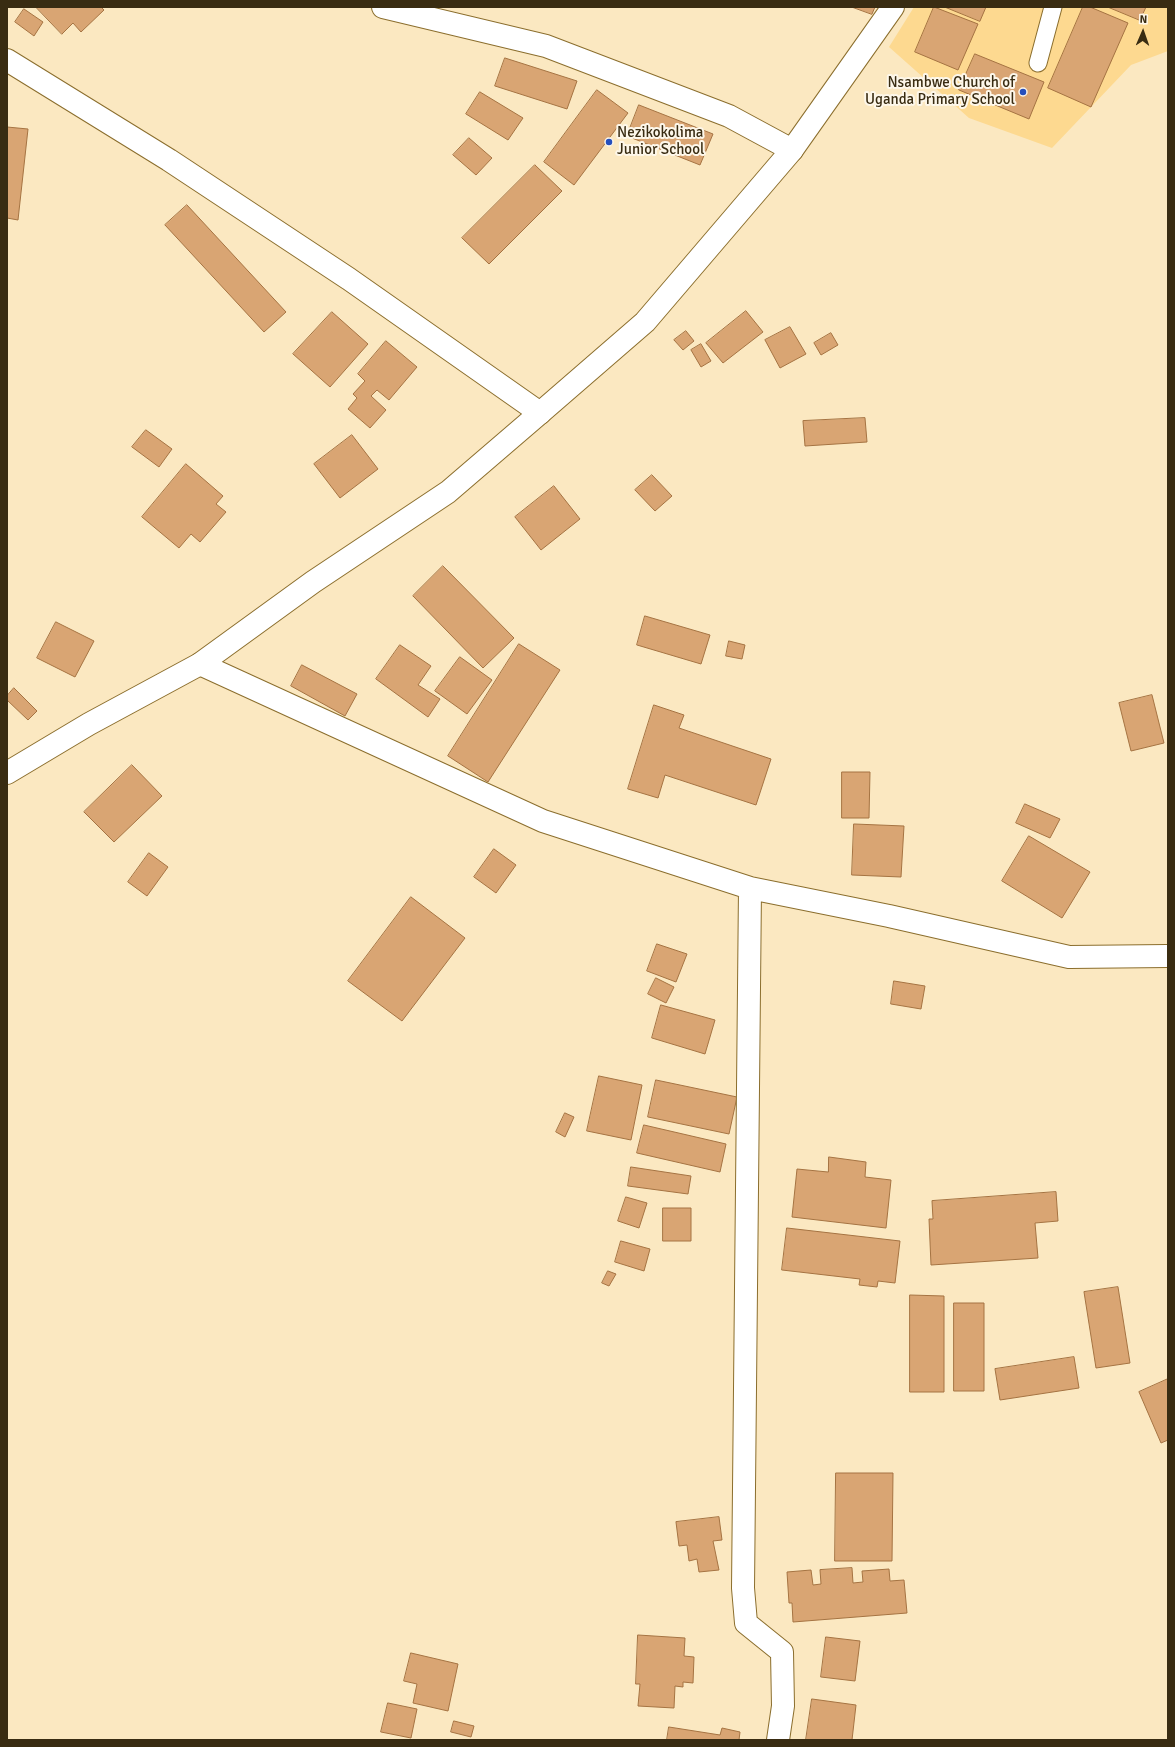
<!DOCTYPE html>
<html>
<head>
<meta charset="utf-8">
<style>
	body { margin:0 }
	#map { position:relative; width:1175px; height:1747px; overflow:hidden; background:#fbe8c1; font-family:Signika,sans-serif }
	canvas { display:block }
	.frame { position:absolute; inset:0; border:8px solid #392c12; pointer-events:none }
	.north { position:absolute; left:1123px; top:12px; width:40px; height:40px; -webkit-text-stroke:3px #fdf7ea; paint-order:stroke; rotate:2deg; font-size:11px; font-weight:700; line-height:16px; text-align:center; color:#392c12 }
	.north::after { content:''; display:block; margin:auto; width:14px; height:18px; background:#392c12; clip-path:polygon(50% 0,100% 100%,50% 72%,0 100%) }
</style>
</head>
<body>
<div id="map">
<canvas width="1175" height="1747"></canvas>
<div class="frame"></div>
<div class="north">N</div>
</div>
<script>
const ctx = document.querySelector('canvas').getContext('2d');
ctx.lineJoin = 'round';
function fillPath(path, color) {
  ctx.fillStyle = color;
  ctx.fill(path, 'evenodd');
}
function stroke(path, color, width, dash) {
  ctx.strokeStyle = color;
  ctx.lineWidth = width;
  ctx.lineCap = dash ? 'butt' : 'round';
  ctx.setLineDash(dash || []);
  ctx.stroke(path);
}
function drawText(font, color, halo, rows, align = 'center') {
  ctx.font = font + ' Signika,sans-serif';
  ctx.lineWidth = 4;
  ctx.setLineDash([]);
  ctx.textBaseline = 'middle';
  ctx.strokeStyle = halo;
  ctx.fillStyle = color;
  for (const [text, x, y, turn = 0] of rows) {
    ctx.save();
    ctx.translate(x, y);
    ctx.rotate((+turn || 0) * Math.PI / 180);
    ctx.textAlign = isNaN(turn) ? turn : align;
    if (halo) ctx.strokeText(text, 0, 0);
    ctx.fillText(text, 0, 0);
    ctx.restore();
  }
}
fillPath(new Path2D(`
	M914,7H1168V51L1131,65L1052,148L969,118L889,47Z`), '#fdd990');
const building = new Path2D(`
	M36,7H101L104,10L81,32L73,23L62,34Z
	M852,7H875L872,14Z
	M934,7L978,24L958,70L915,52Z
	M945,7H986L980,21Z
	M1083,7H1090L1128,23L1091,107L1048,88Z
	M1108,7H1146L1140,20Z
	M24,9L43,22L34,36L15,22Z
	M975,54L1044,82L1029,119L959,90Z
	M505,58L577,81L567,109L495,86Z
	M597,90L628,113L574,185L544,162Z
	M480,92L523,118L508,140L466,114Z
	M639,105L713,134L700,165L627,136Z
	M7,127L28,129L18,220L7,218Z
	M469,138L492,158L476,175L453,155Z
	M535,165L562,191L489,264L462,238Z
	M187,205L286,312L264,332L165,225Z
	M746,311L763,332L723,363L706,343Z
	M332,312L368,344L330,387L293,354Z
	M790,327L806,354L780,368L765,340Z
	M686,331L694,341L683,350L674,340Z
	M831,333L838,345L821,355L814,343Z
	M386,341L417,367L389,400L377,390L371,396L386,410L370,428L348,409L357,398L353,394L365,381L358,374Z
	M701,344L711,361L701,367L691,350Z
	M865,418L867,442L805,446L803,421Z
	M146,430L172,449L159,467L132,447Z
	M352,435L378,469L340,498L314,464Z
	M186,464L223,496L216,504L226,512L200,542L191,534L179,548L142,517Z
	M652,475L672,496L655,511L635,490Z
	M554,486L580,519L541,550L515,517Z
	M443,566L514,638L483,668L413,596Z
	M645,616L710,635L701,664L637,645Z
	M56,622L94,641L75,677L37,658Z
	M729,641L745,645L742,659L726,656Z
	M519,644L560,670L488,782L448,756Z
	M400,645L431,666L418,685L440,699L428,717L376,679Z
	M460,657L492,680L467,714L435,691Z
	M302,665L357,694L345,716L291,686Z
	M14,688L37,711L28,720L7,700V696Z
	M1152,695L1164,743L1131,751L1119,703Z
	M654,705L684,715L679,728L771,759L756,805L665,775L658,798L628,789Z
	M132,765L162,796L114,842L84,812Z
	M842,772H870L869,818H842Z
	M1025,804L1060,819L1050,838L1016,823Z
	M854,824L904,826L901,877L852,875Z
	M1029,836L1090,872L1062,918L1002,881Z
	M494,849L516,865L496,893L474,877Z
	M149,853L168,867L147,896L128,882Z
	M411,897L465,938L402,1021L348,981Z
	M657,944L687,954L676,982L647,971Z
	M656,978L674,987L666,1003L648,994Z
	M894,981L925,986L921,1009L891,1004Z
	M661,1005L715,1020L705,1054L652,1038Z
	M599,1076L642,1085L631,1140L587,1131Z
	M656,1080L737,1097L729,1134L648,1117Z
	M565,1113L574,1117L565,1137L556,1132Z
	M644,1125L726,1144L720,1172L637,1153Z
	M829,1157L866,1162L865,1177L891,1180L886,1228L792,1217L797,1169L828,1172Z
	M631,1167L691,1176L688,1194L628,1186Z
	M1056,1192L1058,1221L1035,1223L1038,1258L931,1265L929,1219H933L932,1201Z
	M626,1197L647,1203L639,1228L618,1221Z
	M663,1208H691V1241H663Z
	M787,1228L900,1241L895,1283L878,1281L877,1287L859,1285L860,1279L782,1270Z
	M621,1241L650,1249L644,1271L615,1262Z
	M608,1271L616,1274L609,1286L602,1283Z
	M1118,1287L1130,1363L1096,1368L1084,1292Z
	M910,1295L944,1296V1392H910Z
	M954,1303H984V1391H954Z
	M1074,1357L1079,1388L1000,1400L995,1369Z
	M1168,1379V1440L1161,1443L1139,1392Z
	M836,1473H893L892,1561H835Z
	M719,1517L722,1540L713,1541L719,1570L699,1572L697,1559L689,1561L687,1545L679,1546L676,1522Z
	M852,1568L853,1583L863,1582L862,1571L889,1569L890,1581L904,1580L907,1613L793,1622L792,1603H789L787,1572L811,1570L813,1585L821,1584L820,1570Z
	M638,1635L685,1638L684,1656L694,1657L693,1683L683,1682V1687L675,1686L674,1708L638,1706L640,1684H636Z
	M826,1637L860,1641L855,1681L821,1677Z
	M411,1653L458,1664L448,1711L413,1703L417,1684L404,1681Z
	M812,1699L856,1705L852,1740H806Z
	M388,1703L417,1709L411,1738L381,1732Z
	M454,1721L474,1726L471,1737L451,1732Z
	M669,1727L720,1735L722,1728L740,1732L739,1740H667Z`);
fillPath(building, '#d9a573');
stroke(building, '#a57342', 1);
const lane = new Path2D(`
	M1038,63L1053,7`);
const street = new Path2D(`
	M383,7L546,46L729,116L792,150
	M7,60L169,160L349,279L540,413
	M200,664L543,821L750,888L889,916L1069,957L1168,956
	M750,888L743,1588L746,1623L782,1652L783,1706L778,1740`);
const secondary = new Path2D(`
	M7,773L89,724L200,664L313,582L448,492L540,413L645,322L792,150L893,7`);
stroke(lane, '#8b6e2d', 19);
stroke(street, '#8b6e2d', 24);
stroke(secondary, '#8b6e2d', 24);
stroke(lane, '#fff', 17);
stroke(street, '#fff', 22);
stroke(secondary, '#fff', 22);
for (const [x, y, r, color] of [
	[1023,92,4,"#254fbd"],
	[609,142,4,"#254fbd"]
]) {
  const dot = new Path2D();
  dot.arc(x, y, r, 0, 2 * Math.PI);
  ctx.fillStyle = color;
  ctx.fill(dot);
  stroke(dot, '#fdf7ea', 1.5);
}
drawText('15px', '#392c12', '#fdf7ea', [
	["Nsambwe Church of",1015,83],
	["Uganda Primary School",1015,100],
	["Nezikokolima",617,133,"left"],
	["Junior School",617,150,"left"]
], 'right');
</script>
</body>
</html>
